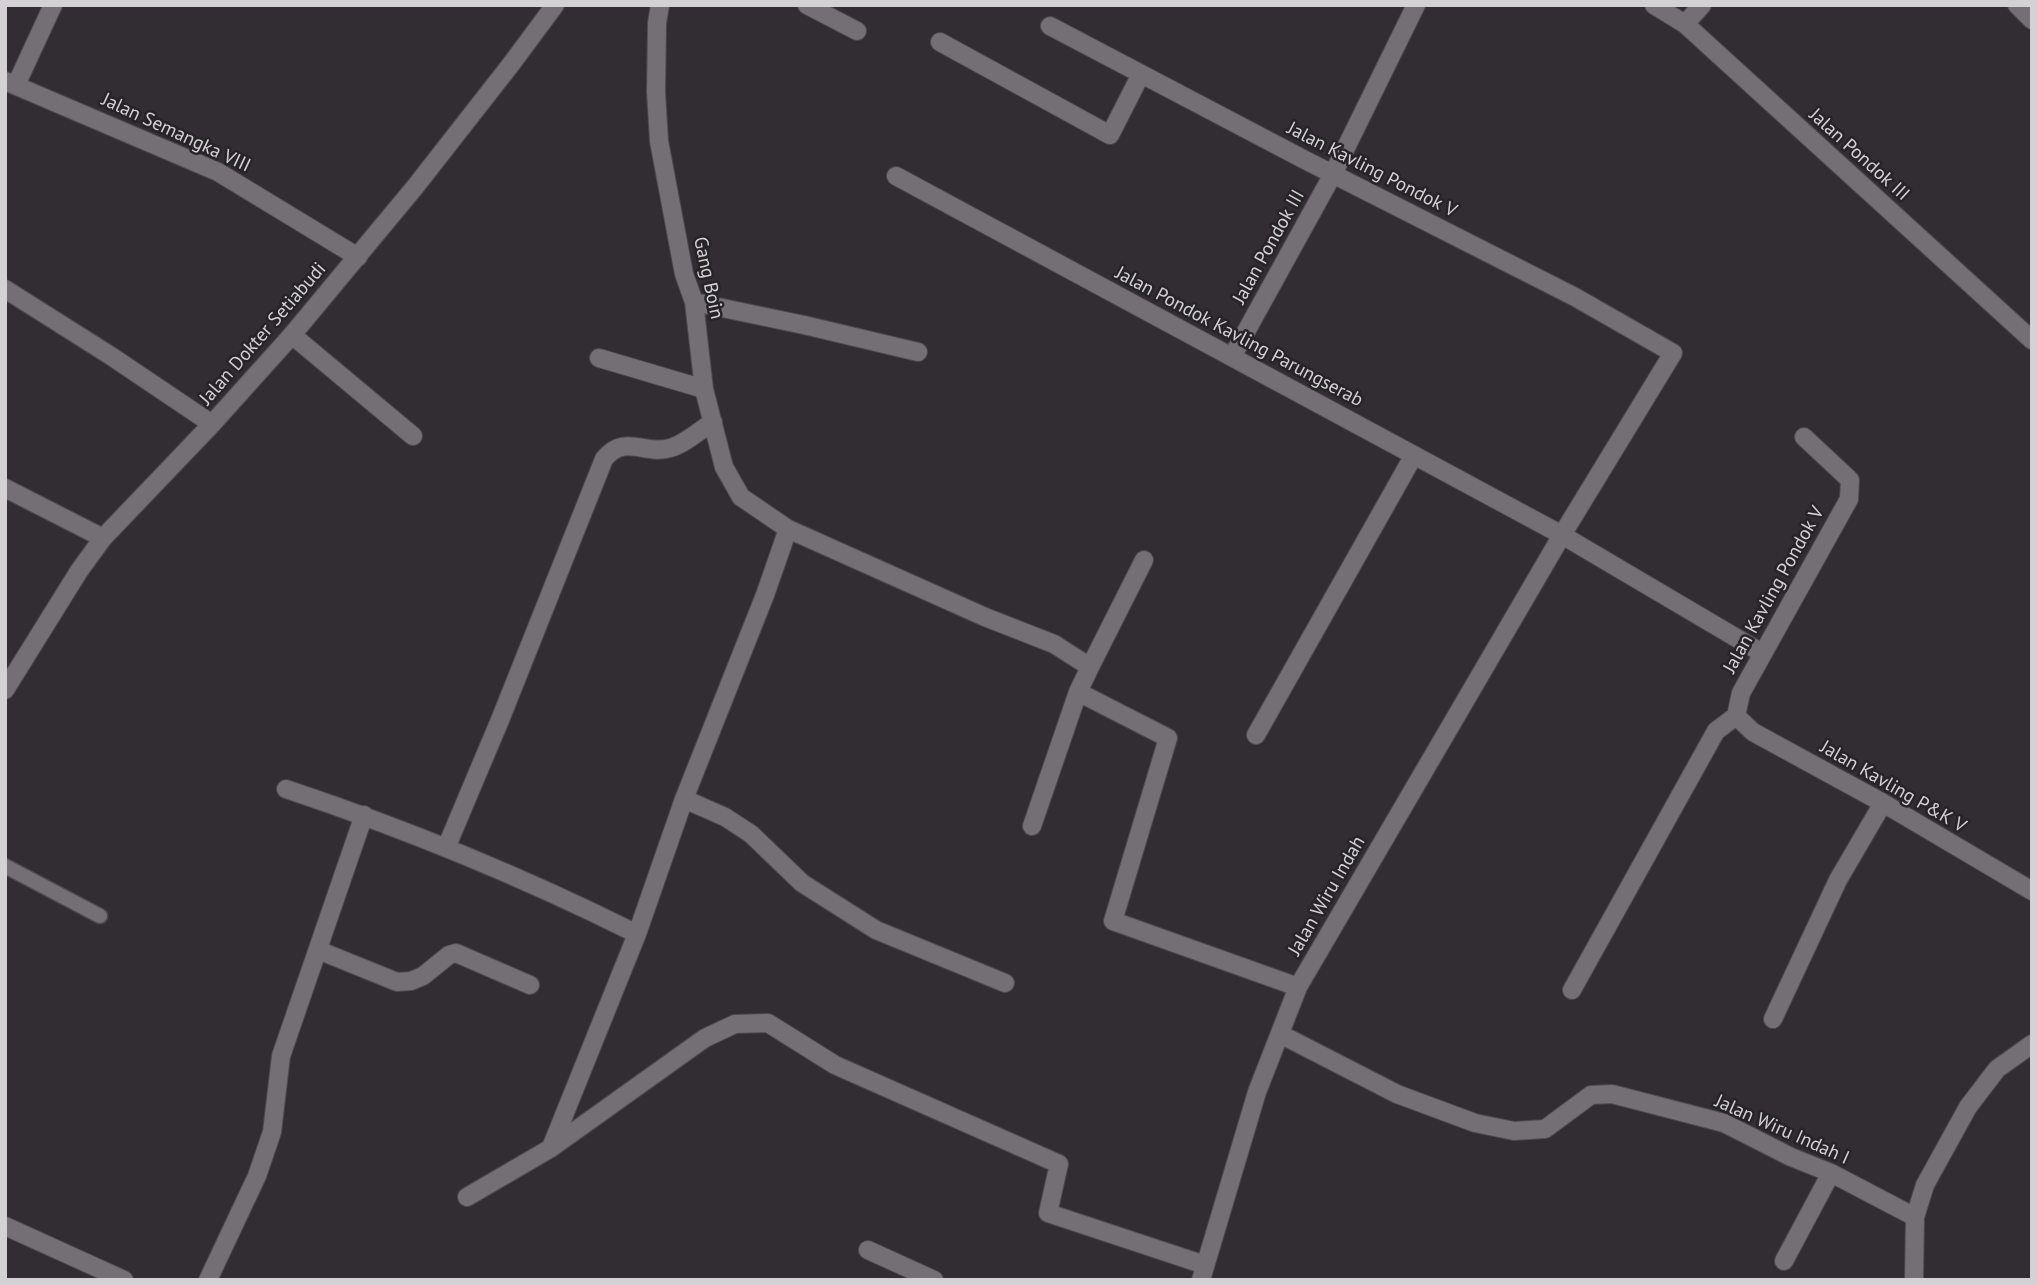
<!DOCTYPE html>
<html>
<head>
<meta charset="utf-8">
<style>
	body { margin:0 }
	#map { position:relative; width:2037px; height:1285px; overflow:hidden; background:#312d32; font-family:"PT Sans",sans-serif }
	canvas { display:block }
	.frame { position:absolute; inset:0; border:7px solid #d3d1d4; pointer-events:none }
</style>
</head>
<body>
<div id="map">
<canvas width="2037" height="1285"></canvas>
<div class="frame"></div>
</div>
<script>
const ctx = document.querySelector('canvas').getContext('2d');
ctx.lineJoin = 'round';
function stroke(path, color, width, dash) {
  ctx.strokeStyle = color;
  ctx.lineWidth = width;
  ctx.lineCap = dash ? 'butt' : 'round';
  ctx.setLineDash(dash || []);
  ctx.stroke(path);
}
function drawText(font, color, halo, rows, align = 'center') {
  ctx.font = font + ' "PT Sans",sans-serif';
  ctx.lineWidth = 5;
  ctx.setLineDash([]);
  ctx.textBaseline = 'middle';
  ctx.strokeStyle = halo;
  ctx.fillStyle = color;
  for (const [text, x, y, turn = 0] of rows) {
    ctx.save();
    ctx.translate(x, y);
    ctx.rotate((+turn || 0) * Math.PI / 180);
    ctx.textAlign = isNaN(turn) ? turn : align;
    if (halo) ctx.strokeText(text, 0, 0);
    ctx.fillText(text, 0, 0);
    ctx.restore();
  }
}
const lane = new Path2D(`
	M5,866L100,916`);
const street = new Path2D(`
	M660,5L657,23L656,92L659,141L684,274L694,302L704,389L724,467L741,497L788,529L985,617L1054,644L1090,667L1144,560
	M807,5L857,31
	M1654,5L1685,24L2032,340
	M2017,5L2032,20
	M1685,24L1702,5
	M1050,26L1305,160L1575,297L1673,353L1562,535L1762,653
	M940,42L1110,135L1141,74
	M5,81L218,172L358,257
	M16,85L53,5
	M896,176L1562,535L1298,987L1257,1092L1201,1280
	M5,289L111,356L212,424
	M694,302L804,325L918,352
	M292,335L413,436
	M1232,357L1333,174L1416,5
	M599,358L704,389
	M5,488L103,538
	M1078,692L1168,738L1113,921L1298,987
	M1736,716L1753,732L1883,803L2032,891
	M1256,735L1414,455
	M286,789C406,829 523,877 637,934L684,799L765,595L788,529
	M684,799L725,817L751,834L802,883L876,930L1005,983
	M1032,826L1078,692L1090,667
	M446,848L500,720L604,459C625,433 645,456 670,448C685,444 700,430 713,422
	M318,950L397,982L411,981L423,976L449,955L456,953L530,985
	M1572,990L1716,731L1736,716L1741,693L1849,499L1850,480L1804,437
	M1773,1019L1838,880L1883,803
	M1280,1034L1397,1094L1475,1123L1514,1131L1545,1129L1591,1095L1612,1094L1724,1123L1791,1157L1831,1173L1915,1217
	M552,1145L637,934
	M467,1197L551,1148L705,1038L735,1024L768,1023L835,1065L1059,1164L1048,1213L1205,1265
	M868,1250L934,1280
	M1784,1261L1831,1173
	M208,1280L257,1176L272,1132L281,1056L364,815
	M1914,1280L1915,1217L1925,1185L1968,1107L1997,1069L2032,1044`);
const secondary = new Path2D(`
	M5,690L79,571L103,538L212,424L292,335L415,187L512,63L555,5
	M5,1226L124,1280`);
stroke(lane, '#4d4a4e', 17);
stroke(street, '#4d4a4e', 20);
stroke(secondary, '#4d4a4e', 20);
stroke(lane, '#736f75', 14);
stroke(street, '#736f75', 18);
stroke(secondary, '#736f75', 18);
drawText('19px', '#d3d1d4', '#272428', [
	["Jalan Semangka VIII",176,133,25],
	["Jalan Pondok III",1859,155,42],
	["Jalan Kavling Pondok V",1372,170,27],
	["Jalan Pondok III",1269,247,-61],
	["Gang Boin",708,278,78],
	["Jalan Dokter Setiabudi",263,334,-49],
	["Jalan Pondok Kavling Parungserab",1239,337,28],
	["Jalan Kavling Pondok V",1774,590,-61],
	["Jalan Kavling P&K V",1893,787,30],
	["Jalan Wiru Indah",1327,896,-60],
	["Jalan Wiru Indah I",1782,1130,24]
]);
</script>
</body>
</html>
